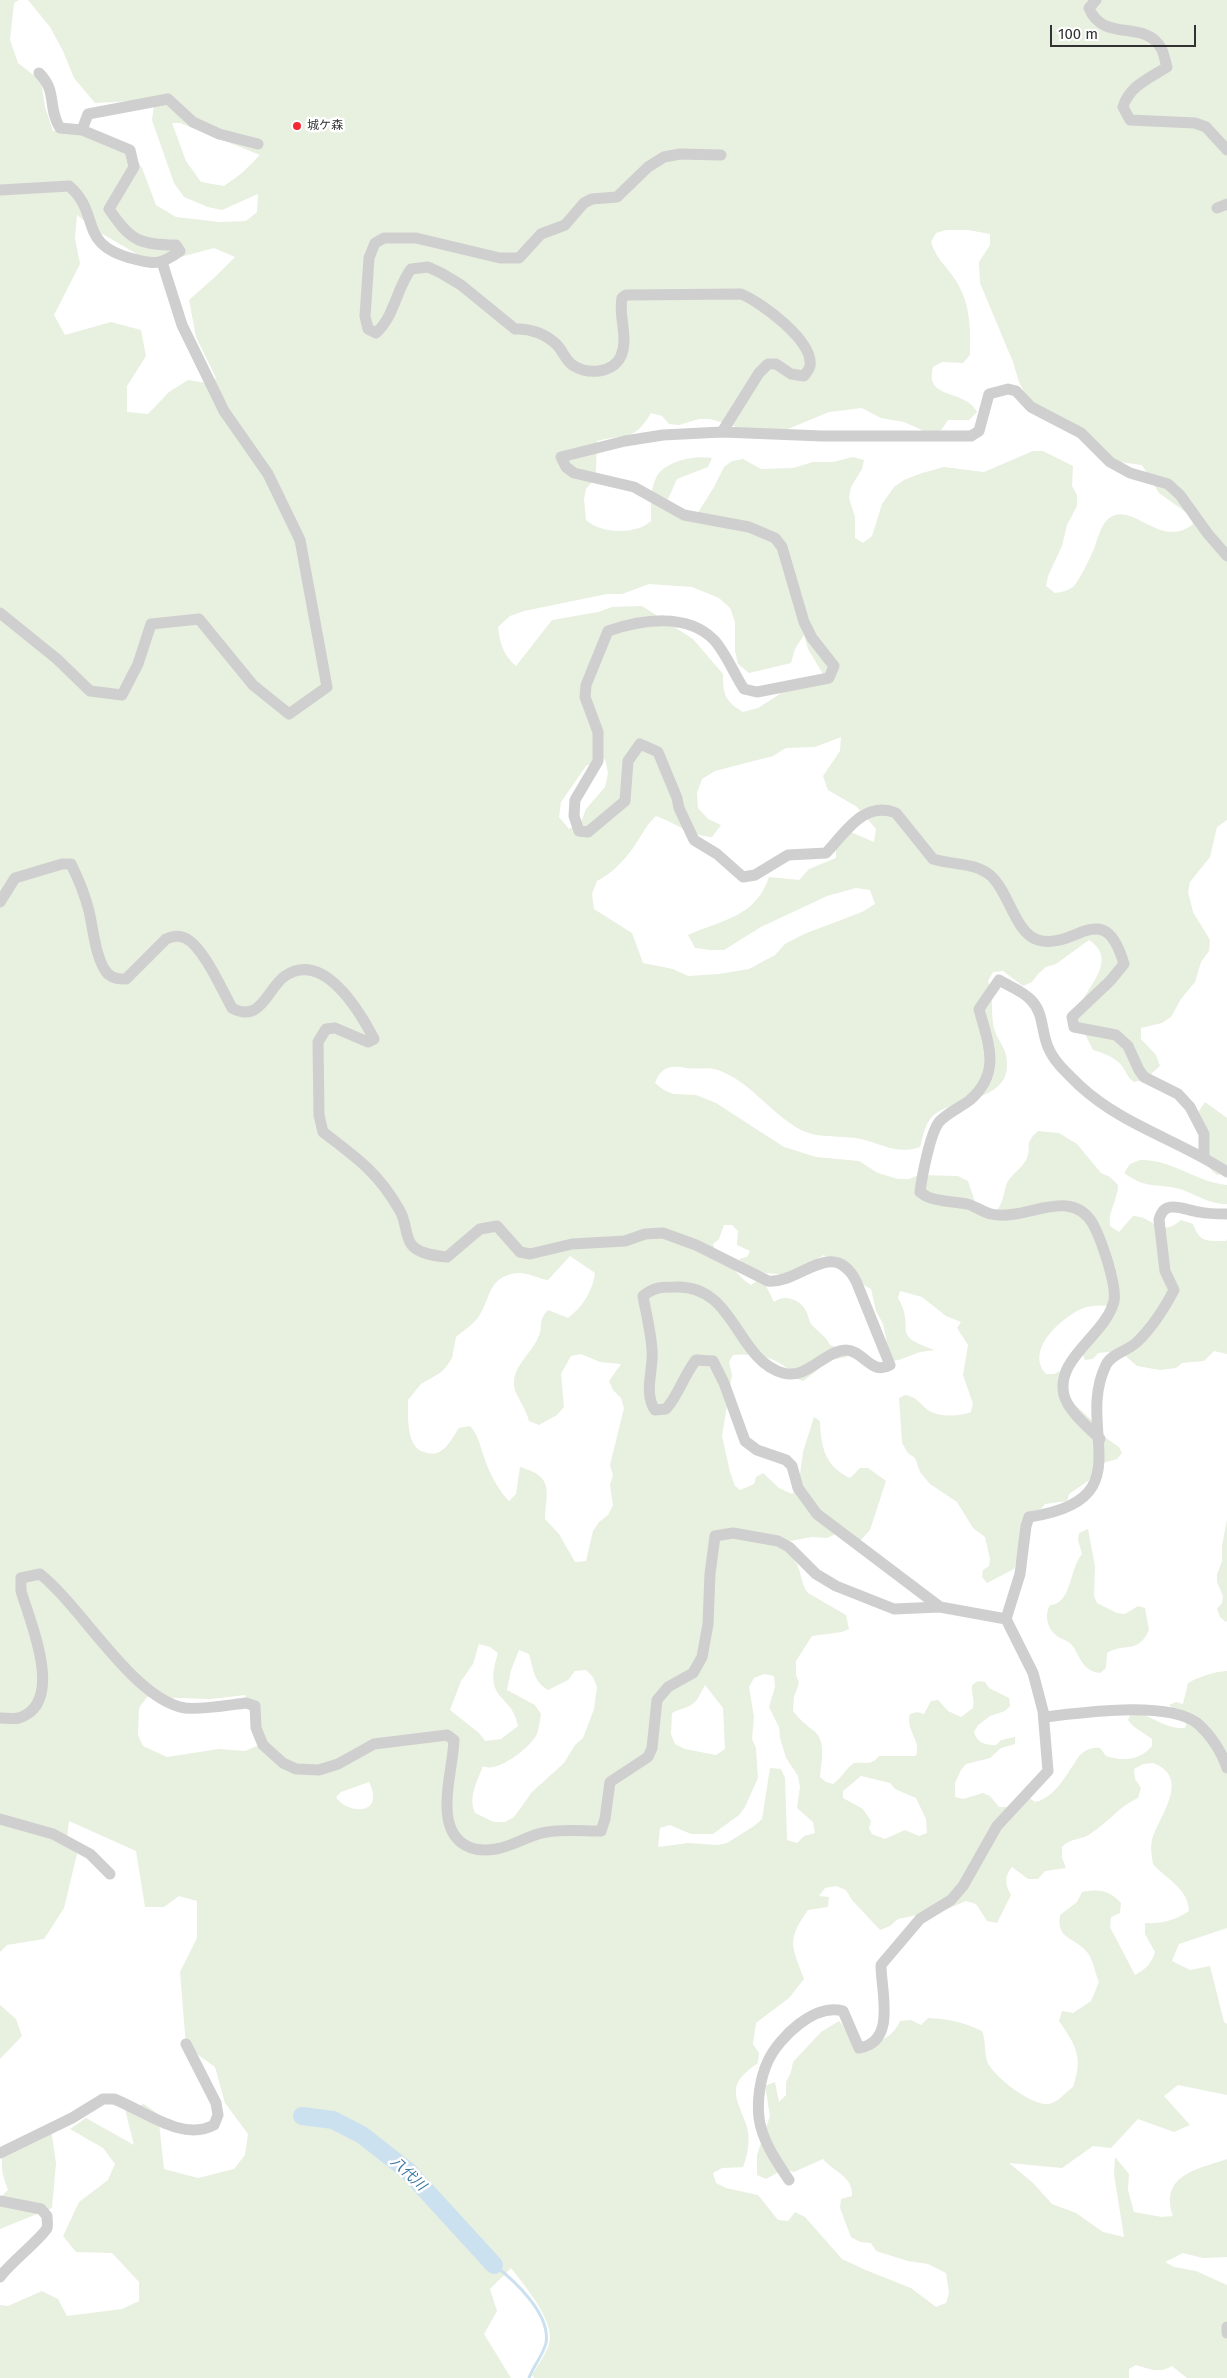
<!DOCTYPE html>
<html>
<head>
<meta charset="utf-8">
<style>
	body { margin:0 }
	#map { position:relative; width:1227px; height:2378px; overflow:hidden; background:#fff; font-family:"Fira Sans",sans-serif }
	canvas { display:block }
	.scale { position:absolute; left:1050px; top:25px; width:146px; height:22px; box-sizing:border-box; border:2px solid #323232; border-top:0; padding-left:6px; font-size:15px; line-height:18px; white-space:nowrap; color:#323232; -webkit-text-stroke:4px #fff; paint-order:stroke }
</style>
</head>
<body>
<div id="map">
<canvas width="1227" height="2378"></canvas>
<div class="scale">100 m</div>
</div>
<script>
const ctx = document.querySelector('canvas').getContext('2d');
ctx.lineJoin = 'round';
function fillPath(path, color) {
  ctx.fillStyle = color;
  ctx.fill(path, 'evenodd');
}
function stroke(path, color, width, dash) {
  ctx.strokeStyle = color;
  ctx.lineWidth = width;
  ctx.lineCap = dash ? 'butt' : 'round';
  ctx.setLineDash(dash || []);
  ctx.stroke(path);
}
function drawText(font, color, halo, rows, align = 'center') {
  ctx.font = font + ' "Fira Sans","Noto Sans JP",sans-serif';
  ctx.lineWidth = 5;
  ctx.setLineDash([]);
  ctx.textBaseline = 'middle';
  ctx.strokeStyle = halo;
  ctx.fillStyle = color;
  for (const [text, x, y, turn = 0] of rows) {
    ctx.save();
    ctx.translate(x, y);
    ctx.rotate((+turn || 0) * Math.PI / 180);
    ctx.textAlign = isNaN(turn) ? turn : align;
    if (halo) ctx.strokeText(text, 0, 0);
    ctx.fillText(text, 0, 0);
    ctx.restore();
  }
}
fillPath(new Path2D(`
	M0,0H19L14,3L10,40L18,63L41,81L45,107L53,131L73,132L130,150L142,168L156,205L176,217L220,222L246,221L257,212L258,194L222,210L208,207L184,197L174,183L152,120L155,98L131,101L95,103L74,78L63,51L50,27L28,0H1227V820L1217,827L1210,857L1190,882L1188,892L1193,912L1210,940L1209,951L1201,962L1195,982L1181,999L1171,1017L1162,1023L1141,1028V1039L1156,1055L1160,1066L1144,1080L1134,1082C1127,1077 1127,1073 1122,1066C1115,1057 1103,1053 1093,1050L1084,1032L1075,1028C1077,1019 1078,1008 1082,1001C1093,981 1116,958 1089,940L1056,964L1046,967L1038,974L1032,982L1023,986L1003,971L993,972L988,981C995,998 989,1017 996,1034C999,1041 1004,1047 1006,1055C1016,1105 951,1095 931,1118C924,1126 923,1137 920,1147C898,1155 882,1144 861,1139C841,1135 819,1139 801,1130C770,1113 751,1082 718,1070C708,1066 698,1070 687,1068C671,1065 661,1066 655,1083L664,1090L673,1094L696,1095L716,1103L784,1147L816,1157L859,1161L878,1173L898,1179H909L919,1175L958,1176L968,1181L975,1202L996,1212C1004,1201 1003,1194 1007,1183C1011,1174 1023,1168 1027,1158C1032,1144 1023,1145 1038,1131L1059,1133L1077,1144L1101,1173L1110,1177L1118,1185C1118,1200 1108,1210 1110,1226L1119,1232L1133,1216C1155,1217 1159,1239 1181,1220L1193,1224C1200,1243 1207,1241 1226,1241L1227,1239V1354L1214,1351L1204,1361L1182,1363L1176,1368L1160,1370L1137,1366L1120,1351L1098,1353L1093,1359L1085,1360L1082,1353L1110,1306C1099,1305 1089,1305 1079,1310C1060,1320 1025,1350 1046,1374H1054L1060,1371L1063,1364L1068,1359L1067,1387L1071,1401L1098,1426L1106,1438L1119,1447L1122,1453L1117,1459L1103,1463L1088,1481L1069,1494L1067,1501L1045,1504L1026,1527L1014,1569L987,1583L982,1577L983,1570L989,1566L990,1559L985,1537L973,1528L957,1502L930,1484L920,1472L915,1458L908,1453L902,1443L899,1398L905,1395C917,1397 919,1403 928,1410C939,1418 960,1416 971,1412L973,1404L963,1375L968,1345L957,1328L961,1322L946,1316L922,1297L900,1291L898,1298C917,1331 888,1334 935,1350L920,1352L899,1360L891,1361L883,1324L876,1311L871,1289L845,1275L824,1255L788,1275L765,1273L744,1265L739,1259L747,1257L750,1251L737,1245L738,1231L732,1225H724L719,1239L713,1244L715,1250L745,1281L751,1285L757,1281L764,1282L774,1302C784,1294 800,1299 806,1311C809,1315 808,1321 812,1325C818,1332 826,1336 830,1345L844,1350L847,1357L825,1361L815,1372L803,1381C793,1378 792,1372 784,1366C772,1356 749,1353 733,1355L729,1362L732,1375L722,1436L730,1472L735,1486L740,1490L754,1484L756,1477L763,1473L779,1488L792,1494L798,1489L803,1452L814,1417L820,1421C821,1448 825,1466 850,1478L860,1468H868L886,1481L870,1530L860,1541L840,1532L827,1538L812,1537L790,1541L786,1547C788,1554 792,1555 795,1561C802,1571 800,1583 808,1593L846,1615L849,1629L842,1632L812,1636L796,1661V1675L799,1683L794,1697L793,1711C799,1719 806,1725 814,1731C827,1741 821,1763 820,1777L826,1782L833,1784C842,1778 845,1769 854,1763C865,1762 871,1766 879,1756H916C922,1740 905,1731 910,1714L917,1712L924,1714L931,1701L938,1700L948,1711L961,1717L973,1708C975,1699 971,1693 972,1685L978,1681L985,1682L989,1688L1009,1698L1010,1706L1005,1711L990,1716L978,1725L974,1732C977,1743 985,1745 996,1745L1001,1740L1015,1737V1744L1001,1748L990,1758L966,1764L961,1770L955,1783V1797L963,1799L983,1793L990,1796L999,1807H1007L1024,1794L1035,1802C1056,1798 1068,1771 1080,1755C1087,1749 1092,1747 1100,1748L1106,1756C1123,1762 1140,1760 1152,1746V1739L1133,1726L1128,1720L1131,1713C1149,1712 1164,1730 1185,1728L1187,1721L1169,1705L1176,1702L1183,1704L1188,1683C1201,1676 1213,1672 1227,1671V1928L1179,1944L1172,1961L1190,1970L1210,1966L1224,2022L1227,2024V2095L1178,2085L1164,2096L1190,2125L1174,2132L1138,2119L1111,2148L1093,2146L1062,2168L1009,2163L1033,2183L1052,2204L1076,2213L1103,2232L1124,2237L1114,2174L1115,2157L1129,2174L1128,2190L1134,2212L1162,2217L1173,2216C1159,2175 1198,2169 1227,2159V2257L1203,2258L1183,2253L1165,2262L1174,2267L1196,2271L1227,2285V2378H1187L1172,2366C1158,2374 1150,2369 1136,2365L1129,2369V2378H534L532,2375C538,2365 546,2354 549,2344C556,2322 524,2285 511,2268L490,2289L497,2311L484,2334L511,2378H0V2305L8,2306L42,2291L58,2299L67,2316L122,2309L139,2301V2282L112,2253L76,2252L63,2236L79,2202L108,2180L115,2164L103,2148L70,2129L86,2118L134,2145L125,2109L144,2104L158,2114L164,2169L198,2178L234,2169L245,2155L248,2134L225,2103L215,2067L186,2046L180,1972L197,1938V1901L179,1896L164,1907H145L136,1851L69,1821L67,1839L77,1854L64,1908L44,1939L7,1945L0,1952ZM172,123H180L260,155L242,173L224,186L201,182L186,161ZM77,215L99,232L142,257L162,262L214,248L235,257L216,276L189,300L196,337L216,378L207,383L188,380L169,392L148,414L127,412V386L146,356L141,330L111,322L65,335L54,315L80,264L75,238ZM946,230H968L990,234V245L979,262L980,283L1013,362L1019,382L1030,403L1119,462L1142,465L1159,493L1187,513L1193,524C1160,551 1132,499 1108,519C1101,525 1098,538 1095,546C1092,555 1079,581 1073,587C1067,591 1062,592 1055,593L1046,586L1048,576L1062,546L1067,525L1077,506V495L1072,486L1073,466L1043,451H1033L984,472L944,467L922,473L904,480L894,487L882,504L872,536L863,543L855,538V517L849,498L851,487L862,469L864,460L853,457L833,462H813L793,468L761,469L743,459L732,461L724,467L714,487L697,514L668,509V499L677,479L708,467L712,458C695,455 664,461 656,478C650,490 651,507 651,521C636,535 601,534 586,520L584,499L586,489L593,481L596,472L597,441C626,433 633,443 651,413L662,416L669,424L679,425L699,419H710L763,435L783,431L829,412L862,408L881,418L904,422L933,435L942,429L948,420H969L977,412C965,388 924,401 933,367L942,362L963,363L970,355C971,326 970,299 952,275C944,264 935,256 931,242L936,233ZM649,584L692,587L719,598L730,608L735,622V651L738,664L749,673L791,663L795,649L804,635L808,649L823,674L783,692L758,708L743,712C725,701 723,695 723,674L693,639L642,606L612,607L598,612L552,620L516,666C503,655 500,643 498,627L510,616L524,611L607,594H622ZM841,737L840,751L823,776L828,790L857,807L876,829L874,842L846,830L836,843V858L809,869L799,880L769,877C756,917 722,920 688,935L695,948L710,950H724L761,927L827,896L856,888L870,890L875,904L862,912L804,934L785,944L775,955L749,969L719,974L688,976L673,969L643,963L632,933L594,909L592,894L597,881C610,874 621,864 630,852C640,840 644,827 656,816C676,823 691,836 712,837L721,825L708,819L698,808L697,793L702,779L715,771L773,756L786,748L815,747ZM605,759L608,773L605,787L586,809L581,822L569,829L559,817L561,802L586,766ZM570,1256L595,1273C593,1290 583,1307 568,1318L548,1310C537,1321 544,1326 538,1338C530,1356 507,1370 516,1393C521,1403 526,1410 529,1421L539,1425L557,1415L564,1407L561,1374L571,1356L581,1354L600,1362L621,1364L609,1381L613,1390L621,1398L624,1408L610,1465L613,1475L610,1485L613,1505L608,1515L599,1522L593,1531L586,1561L575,1562L559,1534L545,1519C546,1491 555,1477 520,1467L516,1494L509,1501C497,1489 488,1470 483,1454C479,1442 478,1435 470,1426L459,1428C450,1441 443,1459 424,1452C419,1451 416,1448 413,1443C407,1431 408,1413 408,1400L421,1384L440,1373L446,1367L452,1358L456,1337C464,1330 473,1325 479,1316C491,1298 488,1275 519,1273C530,1273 538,1279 548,1280ZM479,1644L490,1647L498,1653C482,1703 512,1692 518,1726L501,1739L485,1741L479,1733L450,1710L461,1681L473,1664ZM519,1650L529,1654C534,1670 533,1681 548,1690L568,1680L575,1671L586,1670L593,1677L597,1687L594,1709L583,1738L575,1745L564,1763L532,1792L514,1817L505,1822H494L475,1813C468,1797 477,1782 483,1766C497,1774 531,1747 537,1734C539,1728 540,1720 541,1714L535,1705L507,1690L511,1670ZM764,1674L774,1676L775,1687L769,1707L779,1727L780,1738L786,1758L798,1776L800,1787L797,1808L813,1822L815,1833L804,1836L797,1843L787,1840L785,1778L781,1769L770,1768L762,1819L754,1826L727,1843L718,1845L688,1843L658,1847L660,1828L670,1825L691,1834H713L739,1815L745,1807L758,1778L756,1748L752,1739L754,1717L749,1687L754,1678ZM705,1685L723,1708L725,1749L716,1755L685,1749L675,1744L671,1734L672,1713C678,1709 685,1709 691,1705C698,1701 701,1692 705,1685ZM245,1695L261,1732L257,1746L245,1751L219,1749L167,1757L143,1746L138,1735L139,1708L147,1697L211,1699ZM1153,1763C1192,1778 1159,1816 1152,1840C1150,1848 1152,1856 1153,1864C1167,1880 1188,1888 1189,1911C1176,1920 1162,1924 1145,1923V1934L1155,1952C1151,1964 1146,1969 1135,1975L1110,1927L1111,1917L1120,1913L1121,1903C1109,1890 1099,1889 1082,1892L1077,1902L1060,1915C1056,1940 1075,1937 1087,1952C1093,1959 1095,1973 1099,1982L1091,2001L1073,2013L1062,2011L1059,2021C1077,2047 1083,2057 1073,2087C1064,2093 1058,2103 1048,2104C1032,2106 992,2076 987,2061C984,2050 986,2041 982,2031C963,2022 949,2019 928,2018L921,2025L911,2020L900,2021C892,2040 875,2043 856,2048C848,2039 847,2029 839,2021L821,2032L793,2062L791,2072L786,2082V2095L779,2102L775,2082L765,2086L770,2116L757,2155V2175L766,2179L784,2169L794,2172L823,2159C835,2173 853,2176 852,2196L841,2199L840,2208L851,2237L860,2242L871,2243L876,2251L908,2261L928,2264L946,2273L949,2293L946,2303L936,2307L911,2288L868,2271L842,2259L805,2217L795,2212L788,2221L778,2220L758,2195L726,2188L716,2183L713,2173L722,2168L743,2167C748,2155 751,2136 746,2124C735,2094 726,2085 758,2063L759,2053L753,2044L756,2023L789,1998L804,1979C792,1946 786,1941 808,1910L828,1907L829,1897L819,1896L825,1888L836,1886L846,1890L852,1900L880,1930L890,1926L898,1919L928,1913H938L966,1901L976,1904L987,1921L997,1923L1011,1895C1005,1884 1004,1877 1012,1867L1028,1879H1038L1045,1871L1066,1868L1062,1858V1847C1072,1837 1079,1841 1090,1834C1108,1823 1119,1806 1138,1798L1141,1788L1135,1779L1134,1769L1143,1764ZM861,1776L890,1783L895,1789L916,1798L926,1819L927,1833L919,1836L905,1830L885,1839L872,1834L869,1828L871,1821L863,1809L843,1798V1791ZM369,1782C386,1817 346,1814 336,1797L341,1792Z
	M1205,1102L1227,1118V1172L1217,1175C1192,1156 1208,1136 1199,1111Z
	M1140,1160C1172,1159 1196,1182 1227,1185V1204C1210,1204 1198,1196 1183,1190C1160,1182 1148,1191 1124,1173L1130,1164Z
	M1227,1519V1621L1226,1622L1220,1617L1217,1609L1222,1603L1223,1596L1217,1582V1574L1222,1561V1546Z
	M1088,1529L1095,1566L1094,1596L1097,1603L1117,1613L1125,1614L1138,1606L1145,1608L1149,1630C1138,1655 1124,1642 1107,1653L1106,1668L1100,1673C1081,1671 1081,1656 1071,1644C1067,1640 1061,1639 1057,1636C1047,1629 1044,1615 1050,1605C1072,1604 1069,1569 1082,1554L1078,1540L1079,1533Z
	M0,2005L16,2019L22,2036L0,2059Z
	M51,2129L56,2163L52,2208L0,2229V2198L8,2190C3,2177 0,2167 3,2153Z`), '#e8f0e0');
stroke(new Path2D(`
	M494,2265C514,2280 551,2314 546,2343C543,2355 533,2367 529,2378`), '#cce1f0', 3);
stroke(new Path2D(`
	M302,2116L333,2120L362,2135L408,2171L494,2265`), '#cce1f0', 18);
stroke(new Path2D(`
	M1096,0L1089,8C1103,43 1145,19 1161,48C1164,53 1165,61 1167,67C1150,78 1129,86 1123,107L1130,120L1195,123L1206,127L1227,150
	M39,73C58,92 47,107 60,128L82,130
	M721,155L680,154L664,157L648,167L617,197L592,199L584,203L565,225L541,234L519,258H500L416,238H384L375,243L369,258L365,316L368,329L376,333C395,316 396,289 411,269L428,267L441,273L461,285L515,329C530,328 546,334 557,345C563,351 566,362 574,366C589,375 613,373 621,356C629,337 618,317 622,298L626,295L741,294C761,302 814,341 810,366C809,370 806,373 804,376L791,374L776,364H768L759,373L722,432
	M0,190L69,186C102,214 76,245 134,259C155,265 162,264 180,251L176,245C139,245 130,240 109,209L134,167L130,150L82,130L88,114L168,99L193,122L219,134L258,144
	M1217,208L1227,204
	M0,613L57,659L90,691L122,695L138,664L151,624L199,619L253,685L289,714L327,687L300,540L268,474L224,411L182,325L162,262
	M0,902L15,878L62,864H71C79,880 85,895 89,911C93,928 96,962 108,974C114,979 119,979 126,979L166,939C173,936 178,935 185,938C203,946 222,990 232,1008C239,1012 246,1014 254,1010C267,1003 273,984 285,976C324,950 360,1012 374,1039L368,1042L335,1028L326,1029L318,1042L319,1115L323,1132C356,1157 379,1173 400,1211C406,1221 405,1235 411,1244C418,1254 436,1256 447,1257L480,1229L497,1226L520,1252L530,1254L572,1244L625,1241L645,1234L663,1233L696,1245L768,1281C800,1284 833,1236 856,1281L890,1365C871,1376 863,1350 846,1350C824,1351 807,1380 783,1373C736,1360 735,1284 675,1287C661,1287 654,1287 643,1296C646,1313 651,1332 652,1350C654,1369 643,1393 655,1410L666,1409C679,1394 684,1375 696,1360L713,1361L724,1383L745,1441L757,1450L786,1460L792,1466L798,1488L817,1514L940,1607
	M1204,1158V1134L1190,1107L1178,1094L1144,1077L1139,1070L1128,1046L1116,1035L1074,1027L1072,1017L1110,981L1124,964C1104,895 1075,951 1038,940C1015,933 1009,892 991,876C975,862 952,865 933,859L896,813C864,800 845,833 826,853L788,855L755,875L743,877L717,854L694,840L679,808L677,798L658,752L640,744L628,761L625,801L588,832L579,831L574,816L575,800L598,761V732L585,697L586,685L608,631C641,620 687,612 714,640C726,653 734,674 744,689L757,692L829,678L834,666L812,638L804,622L782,547L775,538L749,527L684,515L634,487L574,473L566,467L561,457L625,441L663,435L722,432L822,436H971L979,431L989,394L1008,389L1016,391L1031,407L1081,433L1110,462L1130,473L1168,484L1180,495L1208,534L1227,556
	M1100,1439C1088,1427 1068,1411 1064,1395C1055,1358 1106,1335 1114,1301C1117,1284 1101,1239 1093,1224C1070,1185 1026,1222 991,1214C983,1212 975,1206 967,1204C957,1202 933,1201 926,1196C924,1195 922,1193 920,1192C922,1176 930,1134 939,1122C947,1113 961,1107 970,1100C1002,1072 988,1043 979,1009L999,980C1009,986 1023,991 1031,1000C1044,1013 1041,1031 1048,1047C1054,1062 1067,1073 1079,1085C1123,1126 1179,1140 1227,1172
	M1006,1619L1020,1574L1026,1526L1029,1517C1145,1500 1074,1430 1106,1365C1111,1354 1127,1351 1136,1343C1152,1328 1164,1309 1174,1290L1165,1271L1159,1220C1164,1198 1184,1210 1199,1212C1208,1214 1217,1214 1227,1214
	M1044,1717C1080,1713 1166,1700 1197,1723C1210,1734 1222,1752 1227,1768
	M0,1718C6,1718 14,1719 19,1718C66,1703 30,1622 21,1591V1578L40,1574C82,1607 134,1700 185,1708C202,1710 229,1705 246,1703L255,1706L256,1728L263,1745L283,1763L296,1769L319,1770L338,1764L374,1744L447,1735L454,1740C453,1763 446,1785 447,1808C448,1839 466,1854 496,1849C514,1846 530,1834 547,1832C564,1829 583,1831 601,1831L605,1819L610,1782L648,1757L652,1748L657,1700L668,1687L693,1673L702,1657L708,1624L710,1574L715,1536L733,1533L778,1541L789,1547L816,1574L836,1586L894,1609L940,1607L1006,1619L1033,1673L1043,1711L1048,1771L997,1826L963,1886L951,1900L920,1919L881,1965C881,1992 897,2042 859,2048L843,2011C815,2003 779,2037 768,2061C760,2078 757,2100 759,2118C762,2141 777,2162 789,2180
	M0,1819L53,1834L90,1854L110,1874
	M0,2153L72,2118L103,2099H114C145,2111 182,2142 214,2125L218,2115L216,2103L186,2044
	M0,2201L41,2209L47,2216C47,2219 48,2225 47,2228C43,2237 9,2264 0,2277
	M1227,2327V2333`), '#cfcfcf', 11);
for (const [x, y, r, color] of [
	[297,126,5,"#f52934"]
]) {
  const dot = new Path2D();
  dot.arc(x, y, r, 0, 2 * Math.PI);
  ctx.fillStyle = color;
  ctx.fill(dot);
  stroke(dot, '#fff', 2);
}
drawText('12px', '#323232', '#fff', [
	["城ケ森",307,126]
], 'left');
drawText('italic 14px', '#37749e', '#fff', [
	["八代川",408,2174,43]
]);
</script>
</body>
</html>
